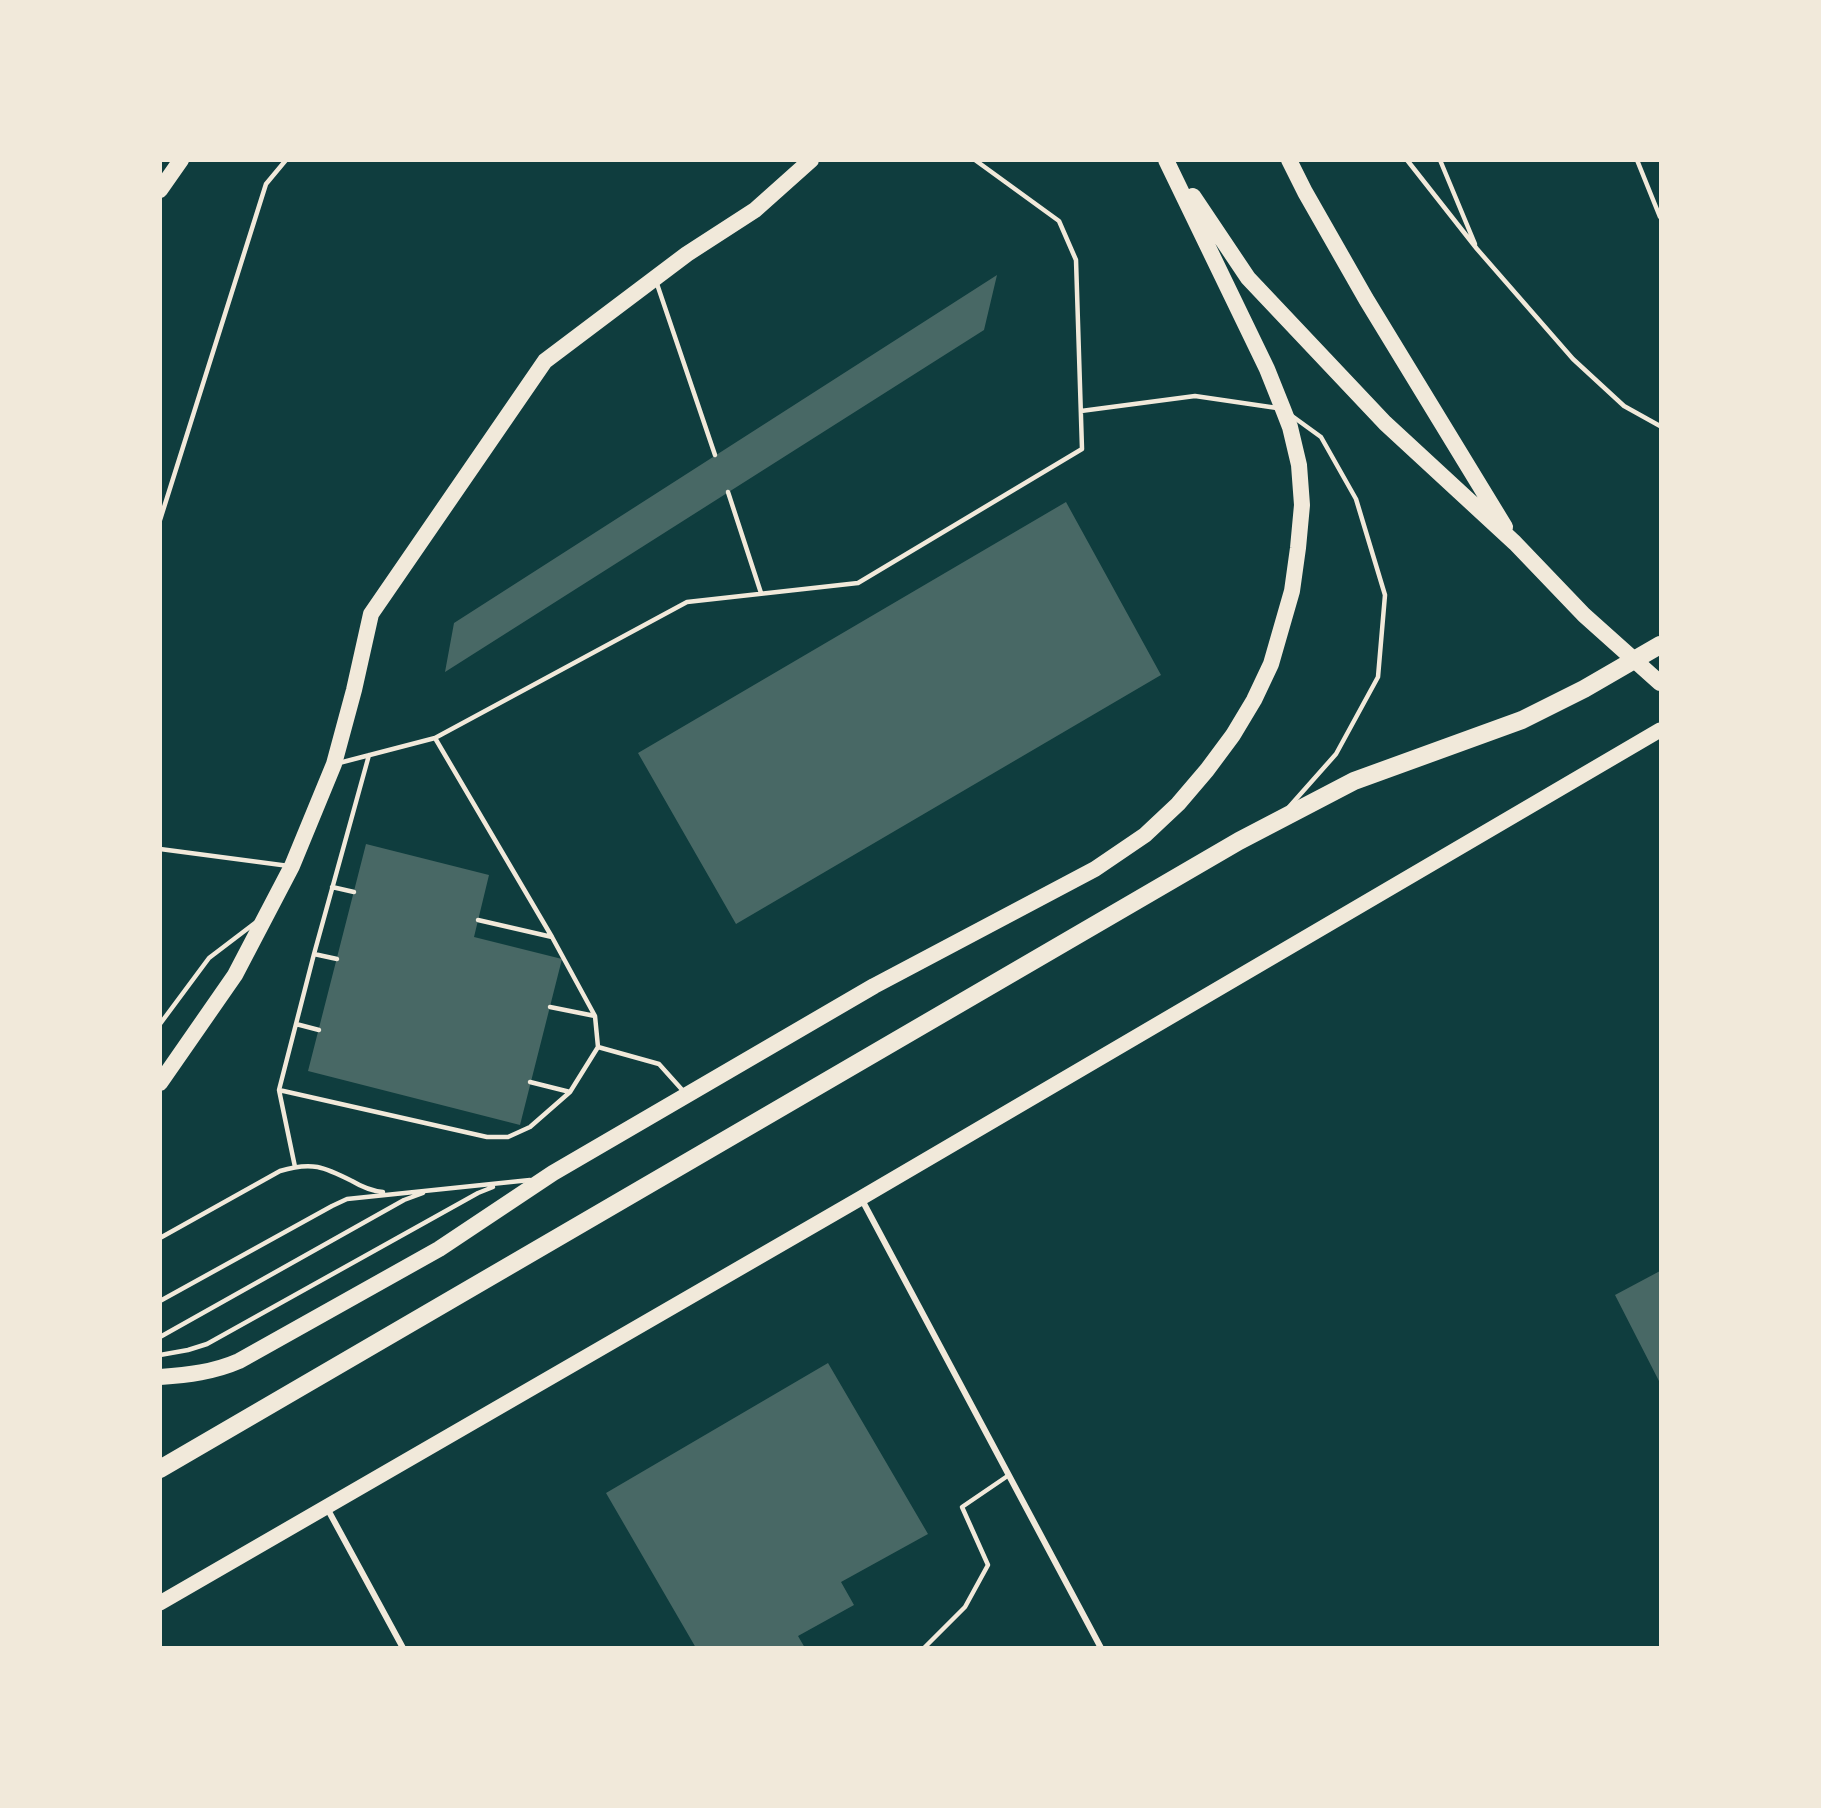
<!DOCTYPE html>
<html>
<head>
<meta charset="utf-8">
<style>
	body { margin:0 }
	#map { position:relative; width:1821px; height:1808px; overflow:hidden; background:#0f3d3e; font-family:Karla,sans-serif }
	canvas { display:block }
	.frame { position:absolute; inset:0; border:162px solid #f1e9da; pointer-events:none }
</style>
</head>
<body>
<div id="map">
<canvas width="1821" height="1808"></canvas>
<div class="frame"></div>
</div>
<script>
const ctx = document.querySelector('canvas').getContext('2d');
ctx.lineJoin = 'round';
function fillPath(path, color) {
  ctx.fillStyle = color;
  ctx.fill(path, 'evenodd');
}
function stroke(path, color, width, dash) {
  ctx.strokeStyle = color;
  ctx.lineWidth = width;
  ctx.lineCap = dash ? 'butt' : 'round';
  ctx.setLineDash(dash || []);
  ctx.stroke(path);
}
fillPath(new Path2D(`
	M997,275L984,330L445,672L454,623Z
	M1066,502L1161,675L736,924L638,753Z
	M366,844L489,875L474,937L562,959L520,1125L308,1071Z
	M1660,1271V1383L1615,1295Z
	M828,1363L928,1534L841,1582L854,1605L798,1636L805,1648H696L606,1493Z`), '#486865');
stroke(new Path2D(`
	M1407,160L1477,249L1573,359L1624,406L1660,426
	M1440,160L1475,244
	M1637,160L1660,217
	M656,281L715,455
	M1081,411L1195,396L1277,408
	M728,492L761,593
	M160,520L266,184L286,160
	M435,738L687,602L858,583L1082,449L1076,260L1059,221L975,160
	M369,755L314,954L279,1090L487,1137H508L530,1127L570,1092L598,1047
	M339,763L435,738L552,937L595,1016L598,1047L659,1064L685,1093
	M1289,807L1336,754L1378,677L1385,595L1356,499L1321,437L1292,416
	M160,849L289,866
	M332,887L354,892
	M478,920L552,937
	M314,954L337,959
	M550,1007L595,1016
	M160,1024L209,958L255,923
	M296,1024L319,1030
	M530,1082L570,1092
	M279,1090L295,1167
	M160,1238L280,1171C312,1161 324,1167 352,1181C362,1187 371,1191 383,1192
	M160,1301L332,1206L347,1199L530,1180
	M160,1337L404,1200L423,1193
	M160,1355L188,1350L207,1344L478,1193L493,1187
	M924,1648L965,1607L988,1565L962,1507L1009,1475`), '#f1e9da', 4.5);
stroke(new Path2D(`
	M861,1198L1101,1648
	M327,1508L403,1648`), '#f1e9da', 6);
stroke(new Path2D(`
	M160,1603L861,1198L1660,730`), '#f1e9da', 15);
stroke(new Path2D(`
	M1289,160L1305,192L1366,299L1505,527
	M160,190L181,160
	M1193,196L1248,278L1385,423L1515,543L1584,615L1660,683
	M160,1083L235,975L292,866L334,764L354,690L371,614L545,361L687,254L755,210L811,160
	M160,1377C188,1375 214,1372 239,1361L439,1249L553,1173L874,986L1095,869L1145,835L1178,804L1207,770L1233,735L1254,700L1271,664L1292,591L1298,548L1302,505L1299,465L1290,427L1283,409L1267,369L1166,160`), '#f1e9da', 16);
stroke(new Path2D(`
	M160,1469L1239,841L1354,781L1522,720L1584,689L1660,645`), '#f1e9da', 18);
</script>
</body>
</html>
